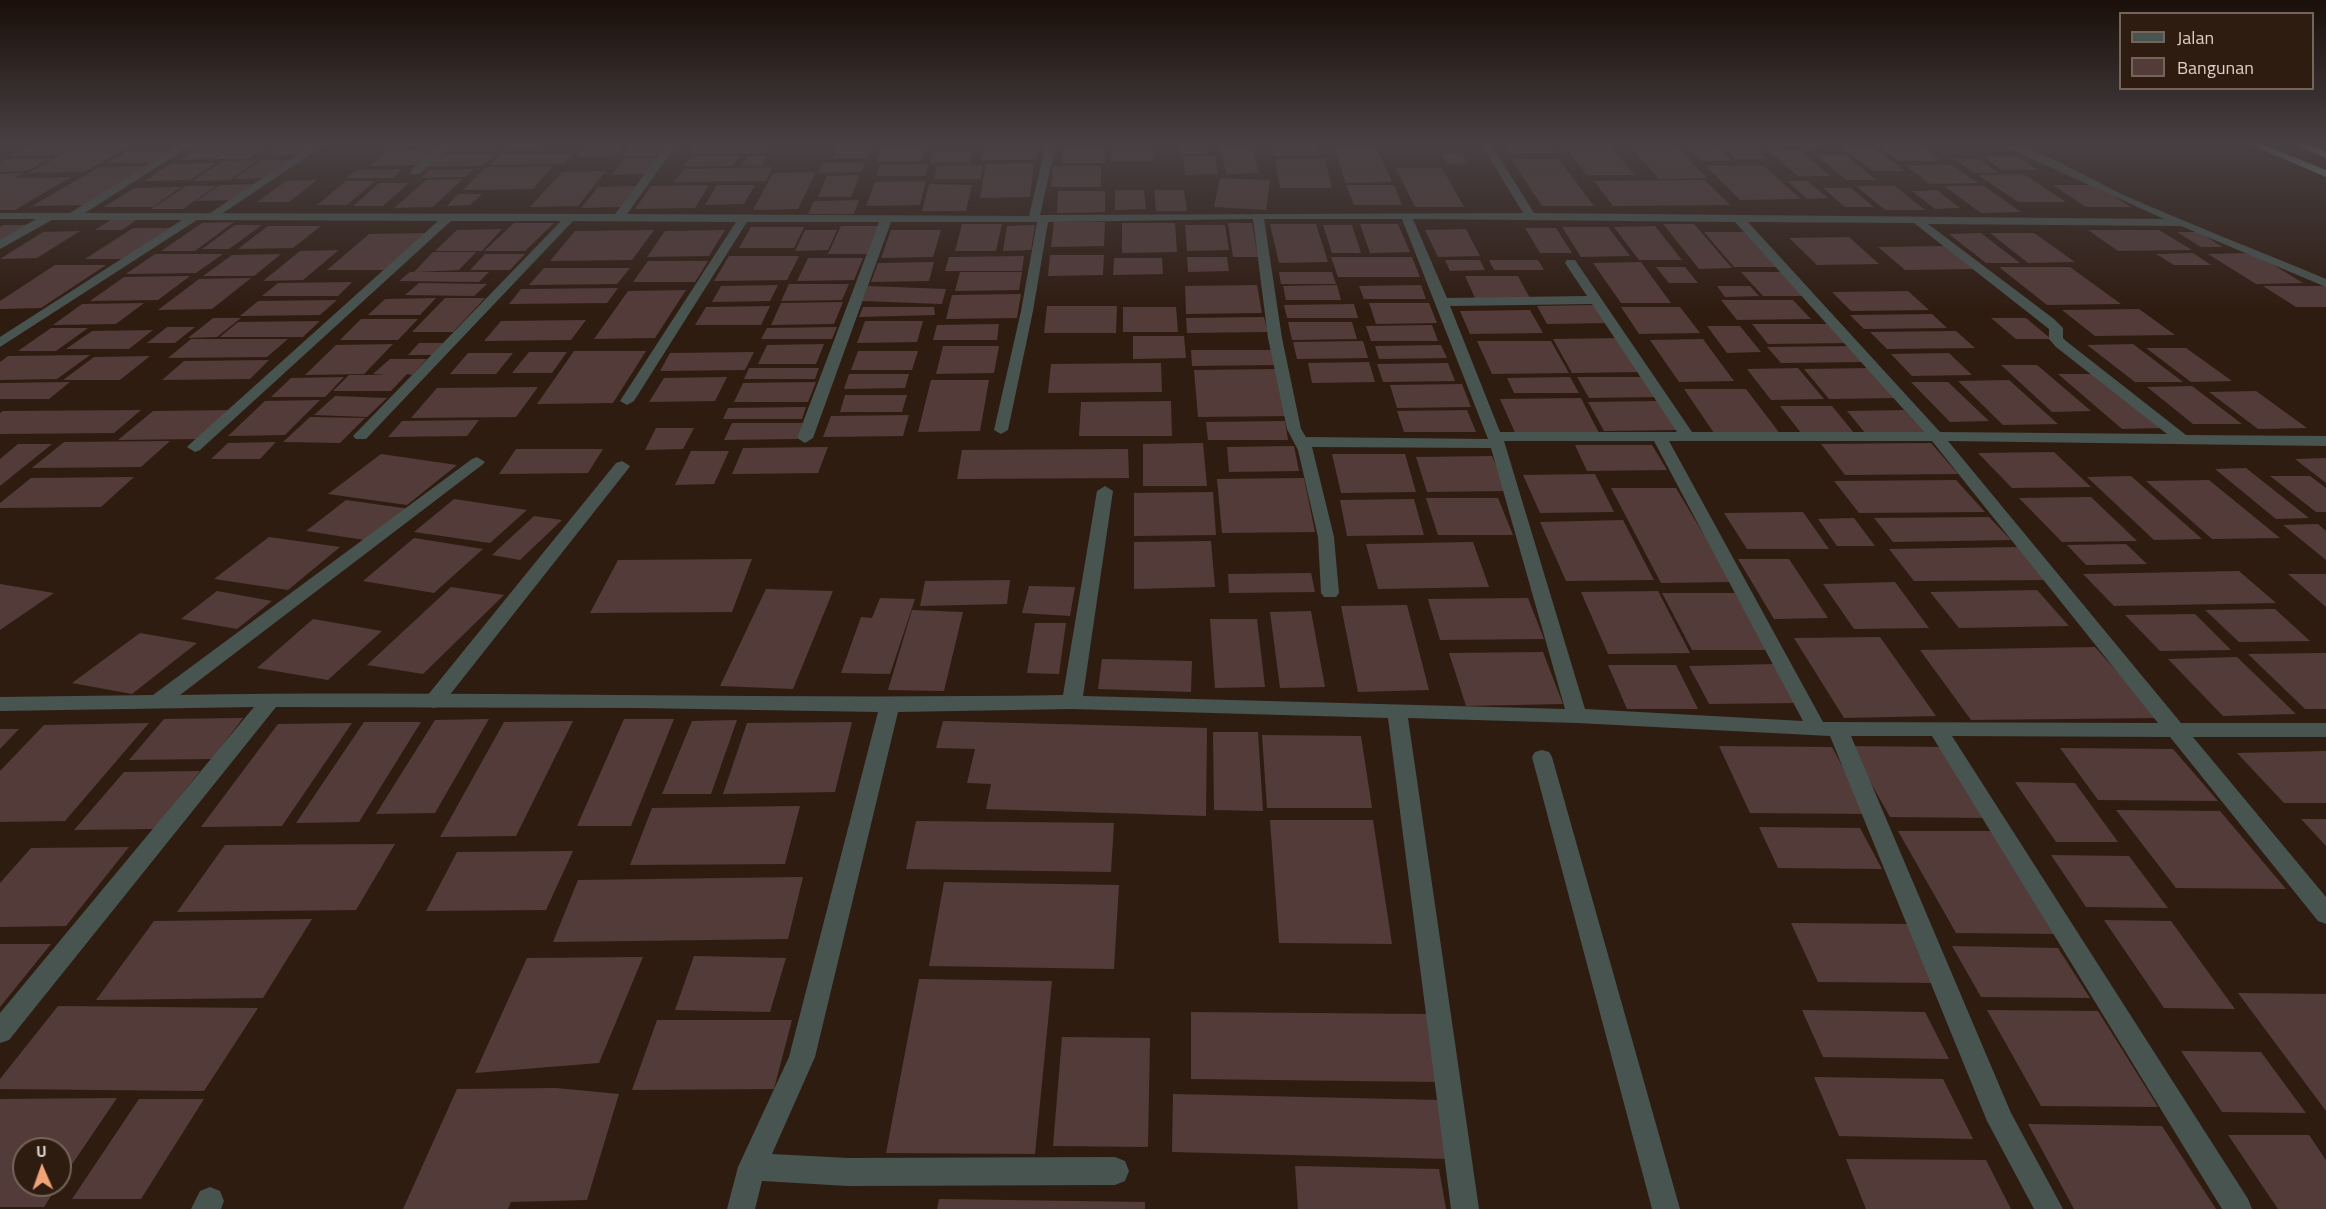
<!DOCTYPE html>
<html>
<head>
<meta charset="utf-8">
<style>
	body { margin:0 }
	#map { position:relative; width:2326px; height:1209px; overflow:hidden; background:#2f1c11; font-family:"Titillium Web",sans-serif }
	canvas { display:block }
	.legend { position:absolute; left:2119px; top:12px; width:195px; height:78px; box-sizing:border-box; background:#2f1c11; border:2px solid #75645a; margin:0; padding:8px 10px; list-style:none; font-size:18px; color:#ddd0c8 }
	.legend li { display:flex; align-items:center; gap:12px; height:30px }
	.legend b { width:30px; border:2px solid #75645a }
	.north { position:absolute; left:12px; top:1137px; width:60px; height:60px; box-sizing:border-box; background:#2f1c11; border:2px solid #75645a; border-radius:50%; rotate:358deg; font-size:16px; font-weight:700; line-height:24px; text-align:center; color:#ddd0c8 }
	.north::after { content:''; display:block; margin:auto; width:21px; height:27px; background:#efa377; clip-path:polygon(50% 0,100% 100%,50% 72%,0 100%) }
</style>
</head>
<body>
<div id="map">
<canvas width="2326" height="1209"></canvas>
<ul class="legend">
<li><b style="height:8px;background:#485450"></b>Jalan</li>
<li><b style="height:16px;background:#533b39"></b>Bangunan</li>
</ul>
<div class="north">U</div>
</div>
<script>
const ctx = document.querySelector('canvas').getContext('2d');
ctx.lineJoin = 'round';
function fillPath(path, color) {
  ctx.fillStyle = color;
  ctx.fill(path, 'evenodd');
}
fillPath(new Path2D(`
	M32,144H76L56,155L10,156Z
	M127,144H132L85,172L28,173L78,145Z
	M205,144H234L211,159L180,160Z
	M236,144H268L247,159H213Z
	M285,144H316L301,155H269Z
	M395,144H434L431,146L391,147Z
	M452,144H497L489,152H443Z
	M506,144H542L537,149L499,150Z
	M588,144H624L613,157H576Z
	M631,144H668L659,155L621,156Z
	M696,144H769L764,153L689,154Z
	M840,144H872L867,158H833Z
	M1153,144V161H1111L1112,145Z
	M1179,144H1206L1208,154H1180Z
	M1270,144H1316L1320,156H1273Z
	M1504,144H1550L1557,153L1511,154Z
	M1562,144H1608L1635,175H1587Z
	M1628,144H1674L1707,178L1659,179Z
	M1684,144H1714L1732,161H1702Z
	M1720,144H1750L1766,159H1736Z
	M1766,144H1825L1828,146L1769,147Z
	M1876,144H1918L1941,161H1899Z
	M985,145H1039L1036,160H981Z
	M1065,146H1106L1105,163H1062Z
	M1221,146H1253L1259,173L1226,174Z
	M1333,146H1376L1392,182L1346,183Z
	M1841,146H1872L1905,171H1873Z
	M926,147L922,161L877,162L882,148Z
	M439,148L419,165L369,166L390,149Z
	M170,151L152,163H106L125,152Z
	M933,151H972L970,162L930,163Z
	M1769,151H1801L1830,176H1798Z
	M573,153L564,164L490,165L501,154Z
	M1441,153H1462L1468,163L1447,164Z
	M495,154L483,166L425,167L439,155Z
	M1816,155H1846L1876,180H1846Z
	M739,156L733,166L683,167L690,157Z
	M747,156H767L762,166H741Z
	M1215,156L1218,174L1185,175L1183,157Z
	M1984,157H2019L2038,170H2002Z
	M52,158L27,171L0,172V162L6,159Z
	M625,158H660L648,174L612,175Z
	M1275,159H1325L1332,188H1280Z
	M1511,159H1559L1594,206H1542Z
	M1954,159H1979L1999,173H1974Z
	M258,160L230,180L193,181L223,161Z
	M261,160H290L264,178L234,179Z
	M216,163L190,180L144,181L171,164Z
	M822,163H865L861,172L818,173Z
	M1034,163L1030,197L980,198L986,164Z
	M928,164L926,176H876L880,165Z
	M983,165L980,179H934L937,166Z
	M1952,165L1978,183L1930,184L1906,166Z
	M147,166L84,205L32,206L99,167Z
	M553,166L533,189L463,190L486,167Z
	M1053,166H1101V187H1051Z
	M1706,166H1764L1801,199L1740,200Z
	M773,167L766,181L674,182L684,169Z
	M1396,168H1442L1464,207H1415Z
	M402,169L393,178H346L357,170Z
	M473,169L465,177L421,178L430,170Z
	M606,171L578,206L530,207L562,172Z
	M816,172L798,209L753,210L773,173Z
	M23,173L15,178L71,177L15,210H0V174Z
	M2024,174L2066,202H2018L1978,175Z
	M860,175L851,197H818L827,176Z
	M1220,178L1270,180L1266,210L1214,207Z
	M463,179L433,207L394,208L426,180Z
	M317,180L289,202H257L286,181Z
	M1705,180L1730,205L1613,206L1594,181Z
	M346,181H375L347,205H317Z
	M926,181L920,205L866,206L875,182Z
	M1787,181H1807L1828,198L1807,199Z
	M379,183H409L383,206H353Z
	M254,184L232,200L196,201L220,185Z
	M929,184L972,185L966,211H922Z
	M709,185L695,208L635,209L651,186Z
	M717,185H755L744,204L705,205Z
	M1346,185H1394L1402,205H1354Z
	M2053,185H2096L2131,207H2086Z
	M186,186H216L183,209H151Z
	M636,186L620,207L581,208L598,187Z
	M1856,186H1895L1925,210H1885Z
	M1944,186H1984L2021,212L1981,213Z
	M181,187L153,207H104L134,188Z
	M1823,188H1851L1874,207H1845Z
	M1115,190H1144L1146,209L1115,210Z
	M1154,190H1184L1187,211H1156Z
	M1937,190L1960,208L1935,209L1912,191Z
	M1058,191H1105V212L1057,213Z
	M458,194H482L470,205L447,206Z
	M859,200L854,214H808L814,201Z
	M112,219H138L122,230H95Z
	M234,222L195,251H161L202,223Z
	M1054,222H1105L1104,246L1051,247Z
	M514,223H554L525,251H484Z
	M1122,223H1175L1177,252L1122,253Z
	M1228,223H1252L1258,257H1233Z
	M962,224H1002L996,251H955Z
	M1270,224H1316L1328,262L1279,263Z
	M1360,224H1398L1410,252L1370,253Z
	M1663,224H1694L1732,268L1699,269Z
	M3,225H34L0,244V227Z
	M235,225H262L229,249H202Z
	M1035,225L1031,250L1003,251L1007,226Z
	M1185,225H1225L1229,250L1187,251Z
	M1323,225H1352L1361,253H1332Z
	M268,226H321L293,248L238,249Z
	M841,226H878L867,254H828Z
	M1655,226L1682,260H1639L1614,227Z
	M751,227H804L794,248H739Z
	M1562,227H1608L1630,256L1581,257Z
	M133,228H174L128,259H85Z
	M1525,228H1556L1572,253H1540Z
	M502,229L482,251H435L457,230Z
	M1466,229L1480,256L1438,257L1425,230Z
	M654,230L632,260L550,261L575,231Z
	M725,230L709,256L647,257L665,231Z
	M805,230H837L828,250L795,251Z
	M891,230H941L933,257L881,258Z
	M2088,230H2159L2192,250L2118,251Z
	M80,231L37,258L0,259L43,232Z
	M1704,232H1746L1778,267H1734Z
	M2177,232H2198L2223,247H2201Z
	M426,233L387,270H327L369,234Z
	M1981,233L2020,263H1986L1949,234Z
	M1990,233H2034L2075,262L2028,263Z
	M1849,237L1879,264L1817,265L1789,238Z
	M1946,246L1973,269L1905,270L1878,247Z
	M339,250L303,280L263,281L300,251Z
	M433,252H476L459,270L416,272H489L479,282L399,281L410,272H414Z
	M2193,253L2211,265H2174L2156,254Z
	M2254,253L2303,283L2256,284L2208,254Z
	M155,254H223L196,273L126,274Z
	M281,254L254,276H203L232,255Z
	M485,254H525L510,270H470Z
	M1050,255H1104L1103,275L1048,276Z
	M729,256H799L787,280L714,281Z
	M1024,256L1022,271H945L949,257Z
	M1187,257H1227L1229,271L1188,272Z
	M1331,257H1412L1420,277H1338Z
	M808,258H863L854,280L797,281Z
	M1114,258H1162L1163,274L1113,275Z
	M1445,260H1480L1485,270L1450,271Z
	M1489,260H1538L1544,270H1494Z
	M648,261H708L695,282H633Z
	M934,262L929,281L871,282L878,263Z
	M1641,262L1671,303H1621L1593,263Z
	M55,265H106L41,308L0,309V301Z
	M1656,267H1685L1698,283H1669Z
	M1999,267H2070L2121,304L2047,305Z
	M544,268H630L617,284L529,285Z
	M960,272H1022L1019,290L955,291Z
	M1279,272H1332L1336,284H1281Z
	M1741,272H1781L1804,296H1763Z
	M190,276L158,300L90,301L124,277Z
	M1465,276H1518L1531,300H1476Z
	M251,278L212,309L158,310L199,279Z
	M352,282L338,296H262L278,283Z
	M419,283L487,284L474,296L405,295Z
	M789,284H849L842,300L781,301Z
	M778,285L770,301L712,302L721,286Z
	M1257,285L1262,313L1186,314L1185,286Z
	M1337,285L1341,300H1286L1283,286Z
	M1421,285L1426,299H1364L1359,286Z
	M868,286L946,289L942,304L862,301Z
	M1717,286H1750L1759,296L1725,297Z
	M2263,286H2326V307H2296Z
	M618,288L607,303L509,304L521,289Z
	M686,290L655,338L594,339L628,291Z
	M1908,291L1929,310L1851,311L1832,292Z
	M1021,294L1017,318L946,319L952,295Z
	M436,298L420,315H368L385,299Z
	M445,298H485L453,332H412Z
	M337,300L320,315L240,316L258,301Z
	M1721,300H1793L1811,319L1737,320Z
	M843,302L834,324L771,325L781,303Z
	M144,303L116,324L53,325L82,304Z
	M1369,303H1429L1437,323L1376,324Z
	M1354,304L1358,318H1287L1284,305Z
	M1596,305L1607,323L1547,324L1537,306Z
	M770,306L761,325H695L706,307Z
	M1047,306H1117L1116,333H1044Z
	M863,307H934L935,315L859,317Z
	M1123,307H1176L1178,332H1123Z
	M1621,307H1680L1700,333L1639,334Z
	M2139,309L2175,335L2095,336L2062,310Z
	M1530,310L1543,333L1470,334L1460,311Z
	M1932,314L1947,328L1864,329L1850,315Z
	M1264,317L1268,332L1187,333L1186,318Z
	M213,318H241L217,337L188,338Z
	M1991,318H2026L2051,339H2016Z
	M361,319H418L398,340H340Z
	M586,320L571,340L484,341L501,321Z
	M320,321L303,337H220L238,322Z
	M865,321H923L917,342L857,343Z
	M1288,322H1352L1357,339L1292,340Z
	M999,324L997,340H933L937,325Z
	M1752,324H1831L1850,343L1768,344Z
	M1432,325L1438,341H1371L1366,326Z
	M1707,326H1740L1761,352L1727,353Z
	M167,327H195L175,343H147Z
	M837,327L832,339H761L767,328Z
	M51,328H88L56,351H18Z
	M153,330L129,349H66L92,331Z
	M1956,331L1975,348L1887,349L1870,332Z
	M1133,336H1184L1186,358L1133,359Z
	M1619,338L1641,372L1572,373L1553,339Z
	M191,339H288L267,357L168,358Z
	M1703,339L1734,381L1679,382L1650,340Z
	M1363,341L1368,358L1297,359L1293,342Z
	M1477,341H1551L1569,373L1492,374Z
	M419,343H444L433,355H408Z
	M393,344L364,374L305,375L336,345Z
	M824,344L816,364H758L767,345Z
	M2133,344L2183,382H2135L2087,345Z
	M1441,345L1447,358L1379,359L1375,346Z
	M943,346H999L994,373L936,374Z
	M1852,346L1867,362L1781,363L1767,347Z
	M2146,348H2186L2232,381L2191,382Z
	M1191,350H1271L1274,365L1192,366Z
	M574,351H646L613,403L537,404Z
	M858,351H918L912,370H851Z
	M529,352H567L552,373H512Z
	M754,352L745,370L660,371L670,353Z
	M468,353H513L496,374H450Z
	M1949,353L1972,375L1912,376L1891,354Z
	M90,355L57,379L0,380V362L8,356Z
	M150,356L120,380H63L94,357Z
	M390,359H427L412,375L407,374L391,391H333L349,375H387L373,374Z
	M269,360L250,379L162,380L184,361Z
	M1369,362L1375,382L1312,383L1308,363Z
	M1161,363L1162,392L1048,393L1051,364Z
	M1448,363L1455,381L1383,382L1377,364Z
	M2001,365H2037L2091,411L2052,412Z
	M749,368H819L815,379H744Z
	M1798,368L1824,399L1771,400L1747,369Z
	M1868,368L1896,398L1829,399L1804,369Z
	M1280,369L1289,416L1198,417L1194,370Z
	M849,374H909L905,388L844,389Z
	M2058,374H2095L2162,428L2122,429Z
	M344,377L325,397H271L291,378Z
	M727,377L715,401L649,402L664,378Z
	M1570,377L1579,393H1514L1507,378Z
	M1577,377H1644L1657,397L1589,398Z
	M931,380H989L980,431L918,432Z
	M2009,380L2058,424L2003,425L1958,381Z
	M70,382L49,399H0V383Z
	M816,382L808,402H734L743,383Z
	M1911,382H1948L1989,421L1950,422Z
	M1462,384L1471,407L1397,408L1390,385Z
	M2192,386L2242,424H2193L2147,387Z
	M538,387L516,417L411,418L437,388Z
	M1684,389H1746L1781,435L1716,436Z
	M2256,391L2307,428L2258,429L2209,392Z
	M845,395H907L902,412H840Z
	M335,396L387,398L367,417L314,415Z
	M1581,398L1600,435H1516L1500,399Z
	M320,400L285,435L228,436L265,401Z
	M1171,401L1172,436H1079L1081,402Z
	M1659,401L1677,430L1604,431L1588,402Z
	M1780,406H1832L1854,433H1801Z
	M806,407L802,419H723L728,408Z
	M141,410L114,433L0,434V413L3,411Z
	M231,410L199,439L118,440L153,411Z
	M1467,410L1476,432H1404L1397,411Z
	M1904,410L1925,433L1866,434L1847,411Z
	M909,415L903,436L823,437L831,416Z
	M310,417L365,418L340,443L283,442Z
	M479,420L467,436L388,437L402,421Z
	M1285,421L1288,440H1208L1206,422Z
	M732,423H803L797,439L724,440Z
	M656,428H694L683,449L645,450Z
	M170,441L141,467L32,468L64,442Z
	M276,442L260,459H211L228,443Z
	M1203,443L1207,486H1143V444Z
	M1931,443L1958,474L1845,475L1821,444Z
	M18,444H52L0,486V459Z
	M1575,445H1652L1667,470L1587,471Z
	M1294,446L1299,471L1229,472L1227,447Z
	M828,447L818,473L732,474L743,448Z
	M516,449H603L588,473L499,474Z
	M1128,449L1129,478L957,479L962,450Z
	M691,451H729L714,484L675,485Z
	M2054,452L2091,487L2012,488L1978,453Z
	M381,454L457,465L407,505L328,494Z
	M1332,454H1405L1416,492L1341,493Z
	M1492,456L1507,491L1427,492L1416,457Z
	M2326,458V483L2295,459Z
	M2246,468L2309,518L2276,519L2215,469Z
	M1595,474L1614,512L1540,513L1523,475Z
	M2131,476L2202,539L2154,540L2087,477Z
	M2270,476H2310L2326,488V512H2316Z
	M134,477L101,507L0,508V503L31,478Z
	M1304,478L1315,532L1222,533L1217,479Z
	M1956,480L1985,512L1859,513L1834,481Z
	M2209,480L2280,538L2212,539L2146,481Z
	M1611,488H1676L1732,582L1661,583Z
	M1213,492L1216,535L1134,536V493Z
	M2091,497L2137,541L2062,542L2019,498Z
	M1426,498H1498L1513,535H1438Z
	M454,499L527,510L490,543L414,532Z
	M1414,499L1424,535L1347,536L1340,500Z
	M346,500L410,509L371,541L306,531Z
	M1803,512L1829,549H1747L1724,513Z
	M534,516L562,520L520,560L492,555Z
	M1989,517L2011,540L1893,542L1874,518Z
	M1854,518L1875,546H1837L1818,519Z
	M1623,520L1654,580L1566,581L1540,522Z
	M2318,524L2326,531V560L2283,525Z
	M269,537L340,547L288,590L214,579Z
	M414,538L483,549L434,593L363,581Z
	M1211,541L1215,587L1134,589V542Z
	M1473,542L1489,587L1378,589L1366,544Z
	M2126,544L2147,564L2086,565L2067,545Z
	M2020,547L2050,580L1914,581L1889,549Z
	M752,559L732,612L590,613L618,560Z
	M1738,559H1789L1828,618L1774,619Z
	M2239,571L2276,603L2114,606L2083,574Z
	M1311,573L1315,592L1229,593L1228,574Z
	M2288,574H2326V607Z
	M1010,580L1007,604L920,606L925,581Z
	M1895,582L1929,628L1854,629L1823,584Z
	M0,584L54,593L0,630Z
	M1029,586L1075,587L1070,616L1022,613Z
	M451,587L504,595L423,674L367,665Z
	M766,589L833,591L793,689L720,686Z
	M2037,590L2069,626L1959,628L1930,592Z
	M217,591L272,601L237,629L181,619Z
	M1658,591L1690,653L1608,654L1581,592Z
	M1662,593H1735L1769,650H1692Z
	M880,598L915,599L890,674L841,673L861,617L872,618Z
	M1528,598L1544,639L1440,640L1428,599Z
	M1407,605L1429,690L1358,692L1341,606Z
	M2275,609L2310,641L2239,642L2205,610Z
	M912,610L963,612L944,691L888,690Z
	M1311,611L1325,687L1280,688L1270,612Z
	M2195,614L2231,650L2160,651L2125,615Z
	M313,619L382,631L328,680L257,668Z
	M1210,619H1257L1265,687L1215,688Z
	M1035,623H1066L1059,674L1027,673Z
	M140,633L197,643L132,694L72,683Z
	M1880,637L1936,716L1844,718L1794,638Z
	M2095,647L2158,718L1971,720L1920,650Z
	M1543,652L1563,704L1466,706L1449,653Z
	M2326,653V709H2305L2248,654Z
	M2237,657L2296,714L2223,716L2168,659Z
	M1102,659L1192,661L1191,692L1098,689Z
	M1775,664L1797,703L1709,704L1689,666Z
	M1608,665H1676L1698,709H1627Z
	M243,718L212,759L129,760L164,719Z
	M489,719L435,813L376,814L435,720Z
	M624,719H674L631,826H577Z
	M737,720L711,794H662L692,721Z
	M573,721L516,836L440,837L504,722Z
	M943,721L1207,728L1206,816L986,809L991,784L967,783L975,749L936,748Z
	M364,722H421L359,822L296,823Z
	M852,722L835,792L723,794L747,723Z
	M149,723L65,821L0,822V771L44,725Z
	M352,723L282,826L201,827L278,724Z
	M0,729H19L0,749Z
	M1213,732H1258L1263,811L1214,810Z
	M1262,735L1361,736L1372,808H1267Z
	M1719,746L1832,747L1868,814L1750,813Z
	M1850,746L1943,747L1989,818L1890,817Z
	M2060,748L2173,749L2218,801L2098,800Z
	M2326,751V803H2284L2237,753Z
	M200,771L154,829L74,830L124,772Z
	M2015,782L2075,783L2118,842H2056Z
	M800,806L785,864L630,865L652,808Z
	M2116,810L2220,811L2286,889L2176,888Z
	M2301,819H2326V846Z
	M1270,820H1373L1392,944L1279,943Z
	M916,821L1114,823L1111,872L906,869Z
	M1759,827L1860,828L1882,869L1778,868Z
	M1898,831H1991L2055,934L1956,933Z
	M395,844L356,910L177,912L225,845Z
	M129,847L66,926L0,927V883L31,848Z
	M573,851L546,910L426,911L457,852Z
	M2051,855L2129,856L2168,908L2086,907Z
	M803,877L788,939L553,942L578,880Z
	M944,882L1119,885L1114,969L929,966Z
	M312,919L263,998L96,1000L154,921Z
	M2104,920L2171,921L2235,1009L2164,1008Z
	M1791,923L1911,924L1942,983L1818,982Z
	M0,944H51L0,1007Z
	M1952,946L2058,948L2090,998L1981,997Z
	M694,956L786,958L770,1012L675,1010Z
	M643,957L599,1063L475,1073L527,958Z
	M919,979L1052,981L1035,1154L886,1153Z
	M2238,993L2326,994V1111Z
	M58,1006L258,1008L204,1091L0,1089V1079Z
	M1802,1010L1925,1012L1949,1059L1823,1057Z
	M1987,1010L2098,1011L2158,1107L2041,1106Z
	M1191,1012L1427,1014L1439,1082L1191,1079Z
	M657,1020H792L774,1089L632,1090Z
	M1062,1037L1150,1038L1148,1147L1053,1146Z
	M2181,1051L2261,1052L2306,1113L2222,1112Z
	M1814,1077L1943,1079L1973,1139L1839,1136Z
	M556,1088L619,1094L587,1200L511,1202L508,1209H403L457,1089Z
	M1173,1094L1441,1100L1449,1159L1172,1152Z
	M117,1098L60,1182V1149H24V1185H58L44,1207H0V1099Z
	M139,1099H204L141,1199H72Z
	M2028,1124L2162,1126L2216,1209H2074Z
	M2228,1135H2309L2326,1160V1209H2278Z
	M1846,1159L1986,1160L2011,1209H1866Z
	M1295,1166L1439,1169L1446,1209H1298Z
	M939,1199L1145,1202V1209H937Z`), '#533b39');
fillPath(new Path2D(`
	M314,144H326L217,217L213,218L207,215Z
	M622,461L630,466L628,469L441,706L434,708L427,706L424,701L427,696L616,463Z
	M210,1187L220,1191L224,1201L221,1209H191L200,1191Z`), '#485450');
fillPath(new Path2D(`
	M181,144H193L85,213L615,214L667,144H677L627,214L1029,216L1046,144H1056L1040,215L1523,213L1481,144H1491L1534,213L2164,219L1999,144C2034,143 2093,181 2126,196C2192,225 2259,251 2326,279V287L2181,226L1928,224L2054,319L2063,328V338L2066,341L2186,435L2326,436V446L1948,441L2181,723H2326V737H2193L2326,897V924L2318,921L2170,737L1952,736L2248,1199L2252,1209H2222L1932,736H1851L2011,1113L2063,1209H2034L1987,1121L1830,736L1577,723L1408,718L1479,1209H1451L1388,718L1072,709L898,712L815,1057L772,1154L848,1158L1115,1157L1125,1161L1129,1171L1125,1181L1115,1185L848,1186L762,1181L755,1209H727L738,1167L789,1057L878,712L639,708L276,707L9,1040L0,1043V1013L254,707L0,711V697L153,695L472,459L477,457L485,462L482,465L180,695C475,690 769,700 1063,695L1097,491L1105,486L1113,491L1083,696L1565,709L1491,448L1312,447L1334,537L1339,593L1336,597H1324L1321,593L1318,537L1298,450L1287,429L1268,338L1253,219L1048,222L1033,311L1008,430L1001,434L994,430L1021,311L1037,222H891L813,438L805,443L797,438L879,222H747L634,401L627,405L620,401L736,222L573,221L366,439H356L353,436L356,433L561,221H451L200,450L195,452L187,447L190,444L438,221L197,220L0,347V337L182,220H52L0,249V240L36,219H0V213H70ZM1264,219H1402L1488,439L1306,437L1301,429L1282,338ZM1413,219L1735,222L1924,432H1692L1575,260H1567L1565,263L1587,296L1447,298ZM1748,222L1914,223L2044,325L2049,329V339L2056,347L2167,434L1940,432ZM1592,304L1677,432H1500L1450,306ZM1504,441H1654L1803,721L1585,709ZM1669,441H1932L2158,723L1823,722Z
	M442,144H453L419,174H411V170Z
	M1542,750L1549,752L1552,757L1680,1209H1652L1532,757L1535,752Z`), '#485450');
fillPath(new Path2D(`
	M2249,144H2262L2326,170V177Z
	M2293,144H2307L2326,151V158Z`), '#7c9991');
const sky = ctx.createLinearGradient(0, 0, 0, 313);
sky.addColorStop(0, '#1a0f09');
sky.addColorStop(0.46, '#474043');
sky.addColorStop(1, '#47404300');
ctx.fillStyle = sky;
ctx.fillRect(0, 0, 2326, 313);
</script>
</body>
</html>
